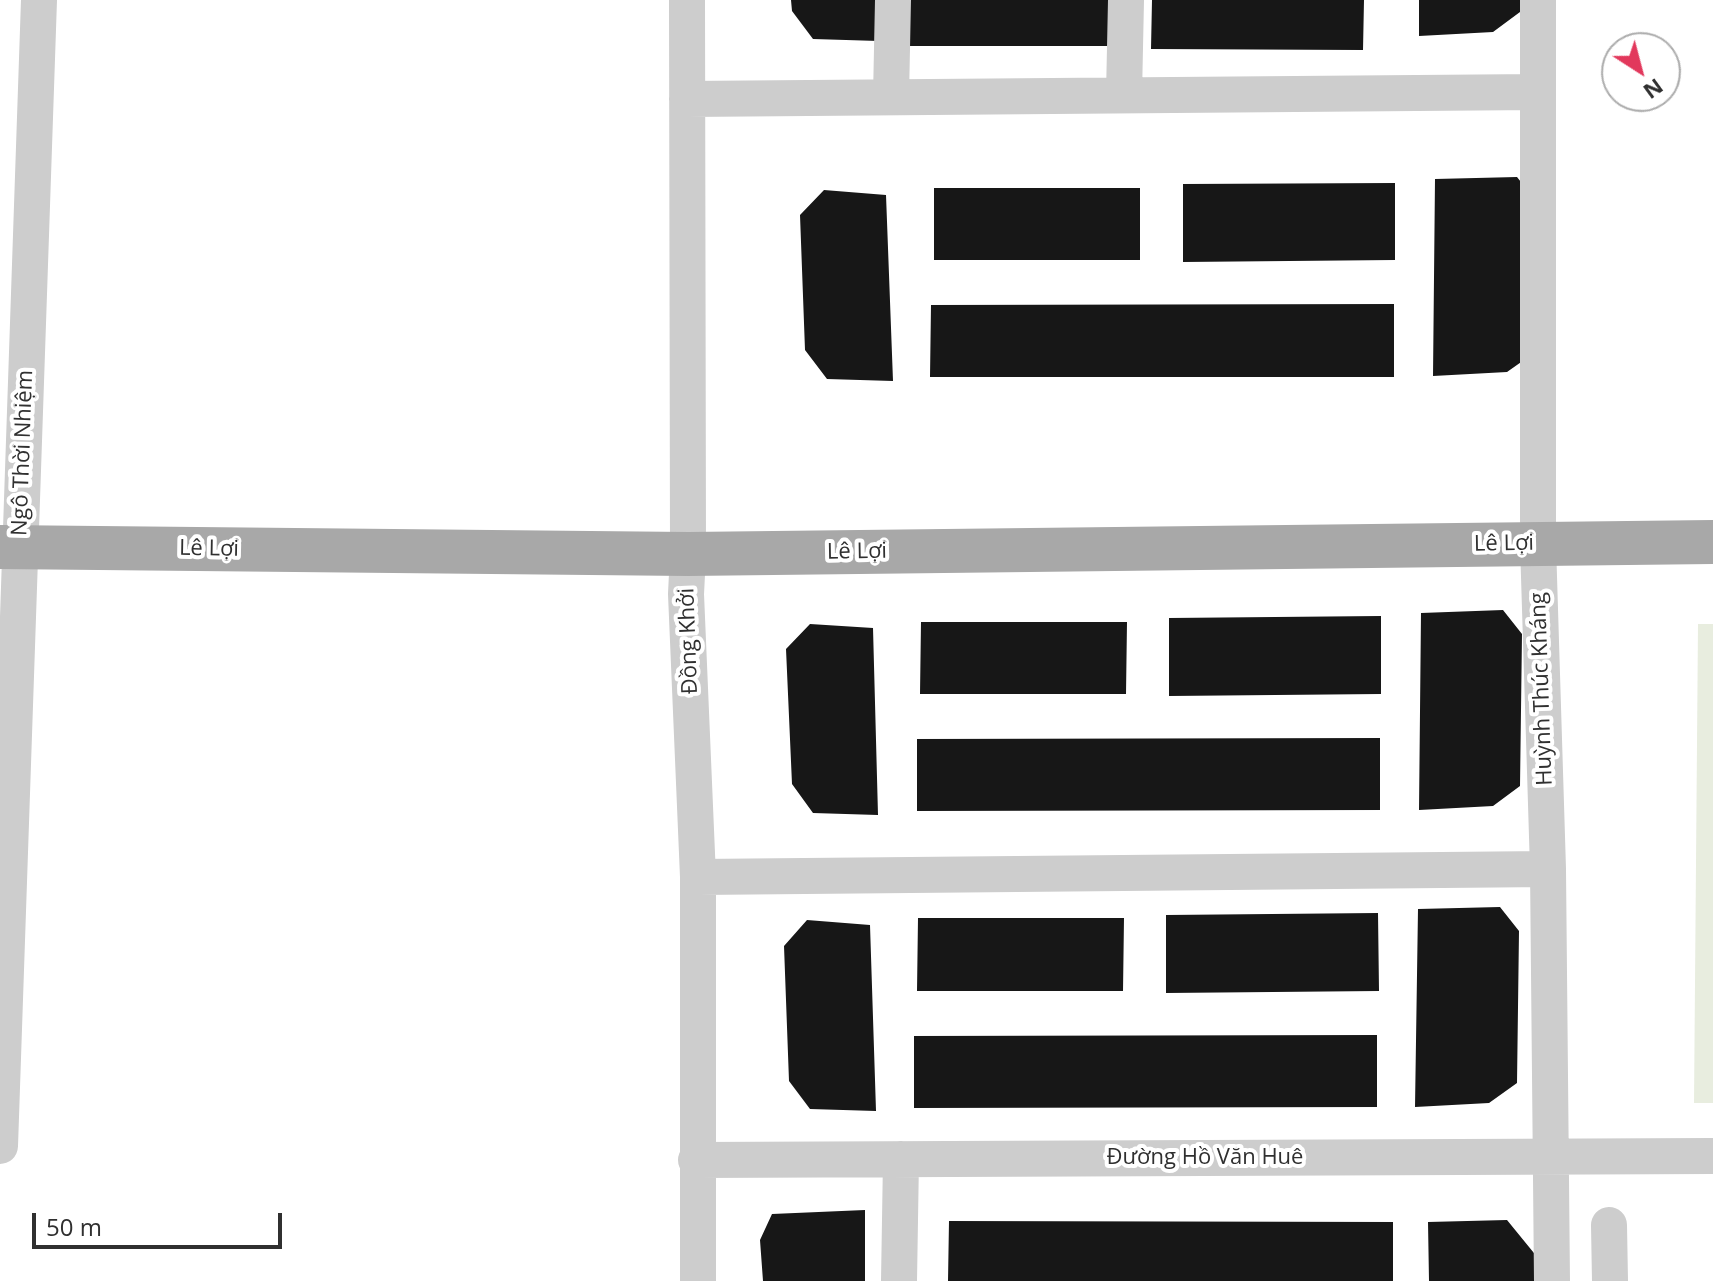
<!DOCTYPE html>
<html>
<head>
<meta charset="utf-8">
<style>
	body { margin:0 }
	#map { position:relative; width:1713px; height:1281px; overflow:hidden; background:#fff; font-family:"Open Sans",sans-serif }
	canvas { display:block }
	.north { position:absolute; left:1601px; top:32px; width:80px; height:80px; box-sizing:border-box; background:#fff; border:2px solid #acacac; border-radius:50%; rotate:144deg; font-size:22px; font-weight:700; line-height:32px; text-align:center; color:#303030 }
	.north::after { content:''; display:block; margin:auto; width:28px; height:36px; background:#e2385c; clip-path:polygon(50% 0,100% 100%,50% 72%,0 100%) }
	.scale { position:absolute; left:32px; top:1213px; width:250px; height:36px; box-sizing:border-box; border:4px solid #303030; border-top:0; padding-left:10px; font-size:24px; line-height:28px; white-space:nowrap; color:#303030; -webkit-text-stroke:6px #fff; paint-order:stroke }
</style>
</head>
<body>
<div id="map">
<canvas width="1713" height="1281"></canvas>
<div class="north">N</div>
<div class="scale">50 m</div>
</div>
<script>
const ctx = document.querySelector('canvas').getContext('2d');
ctx.lineJoin = 'round';
function fillPath(path, color) {
  ctx.fillStyle = color;
  ctx.fill(path, 'evenodd');
}
function stroke(path, color, width, dash) {
  ctx.strokeStyle = color;
  ctx.lineWidth = width;
  ctx.lineCap = dash ? 'butt' : 'round';
  ctx.setLineDash(dash || []);
  ctx.stroke(path);
}
function drawText(font, color, halo, rows, align = 'center') {
  ctx.font = font + ' "Open Sans",sans-serif';
  ctx.lineWidth = 8;
  ctx.setLineDash([]);
  ctx.textBaseline = 'middle';
  ctx.strokeStyle = halo;
  ctx.fillStyle = color;
  for (const [text, x, y, turn = 0] of rows) {
    ctx.save();
    ctx.translate(x, y);
    ctx.rotate((+turn || 0) * Math.PI / 180);
    ctx.textAlign = isNaN(turn) ? turn : align;
    if (halo) ctx.strokeText(text, 0, 0);
    ctx.fillText(text, 0, 0);
    ctx.restore();
  }
}
fillPath(new Path2D(`
	M1698,624H1713V1103H1694Z`), '#e8eddf');
fillPath(new Path2D(`
	M791,0H878L879,41L813,39L792,11Z
	M903,0H1109L1108,46H903Z
	M1152,0H1364L1363,50L1151,49Z
	M1419,0H1520V12L1493,32L1419,36Z
	M1517,177L1535,200L1534,353L1507,372L1433,376L1435,179Z
	M1395,183V260L1183,262V184Z
	M934,188H1140V260H934Z
	M824,190L886,195L893,381L827,379L805,350L800,215Z
	M1394,304V377H930L931,305Z
	M1503,610L1522,634L1520,786L1493,806L1419,810L1421,613Z
	M1381,616V694L1169,696V618Z
	M921,622H1127L1126,694H920Z
	M810,624L873,628L878,815L813,813L792,784L786,649Z
	M1380,738V810L917,811V739Z
	M1500,907L1519,931L1517,1083L1489,1103L1415,1107L1418,909Z
	M1378,913L1379,991L1166,993V915Z
	M918,918H1124L1123,991H917Z
	M807,920L870,925L876,1111L810,1109L789,1081L784,946Z
	M1377,1035V1107L914,1108V1036Z
	M865,1210V1281H763L760,1240L772,1214Z
	M1507,1220L1538,1258V1281H1429L1428,1222Z
	M949,1221L1393,1222V1281H948Z`), '#171717');
stroke(new Path2D(`
	M687,0L688,554L686,594L698,877V1281
	M1538,0V544L1548,869L1552,1281
	M1124,95L1126,0
	M891,97L893,0
	M687,99L1538,92
	M698,877L1548,869
	M0,1146L39,0
	M696,1160L1713,1156
	M1609,1225L1610,1281
	M899,1281L901,1159`), '#cdcdcd', 36);
stroke(new Path2D(`
	M0,547L688,554L1713,542`), '#a8a8a8', 44);
drawText('22px', '#303030', '#fff', [
	["Ngô Thời Nhiệm",23,453,-88],
	["Lê Lợi",1504,544,-1],
	["Lê Lợi",209,549,1],
	["Lê Lợi",857,552,-1],
	["Đồng Khởi",689,641,-92],
	["Huỳnh Thúc Kháng",1542,689,-92],
	["Đường Hồ Văn Huê",1205,1158]
]);
</script>
</body>
</html>
